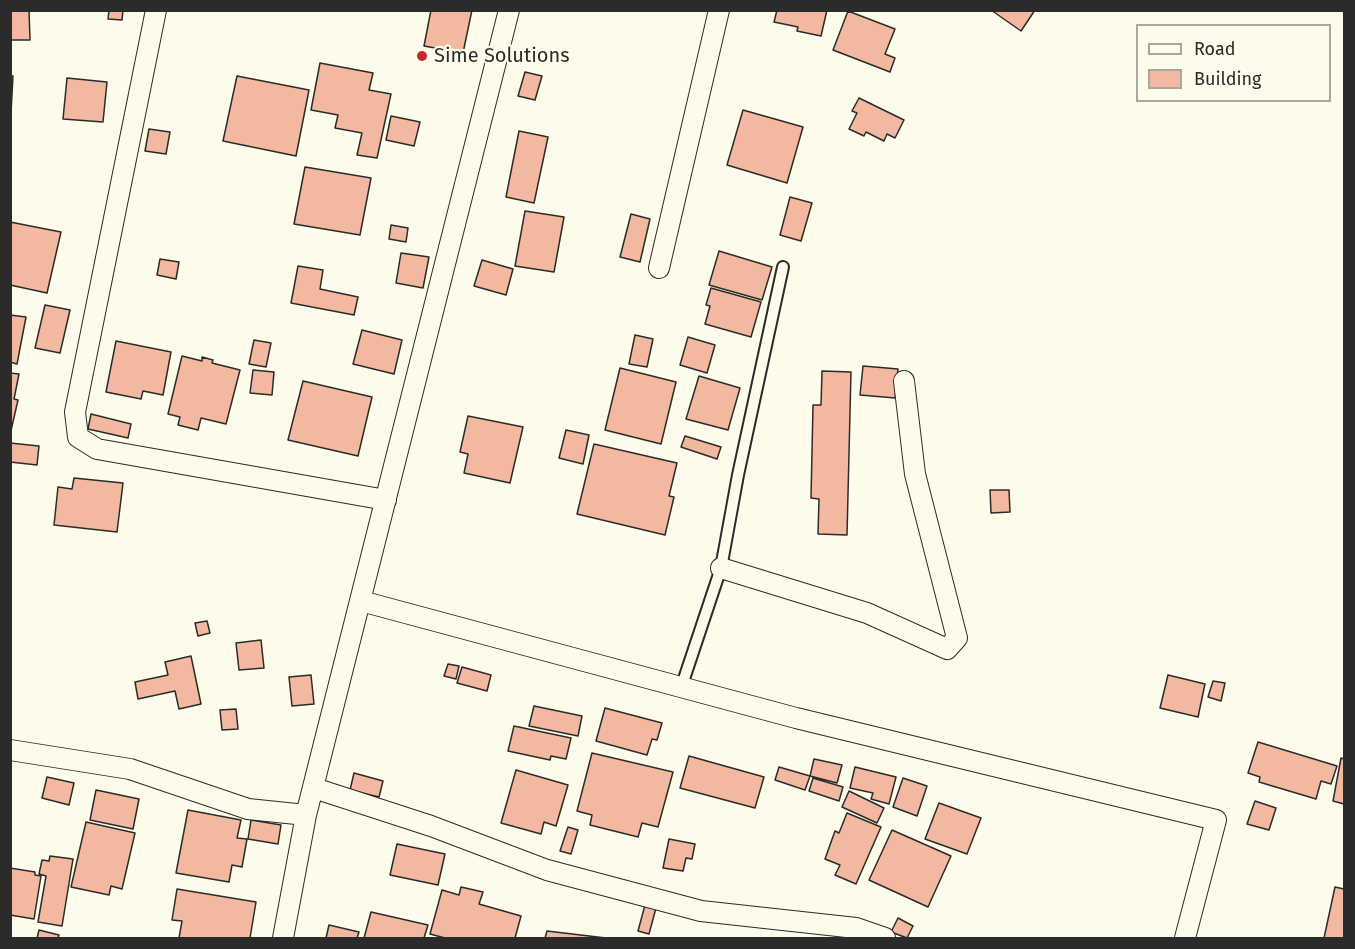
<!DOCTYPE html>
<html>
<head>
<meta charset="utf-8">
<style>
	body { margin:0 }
	#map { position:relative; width:1355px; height:949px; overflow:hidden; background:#fdfbea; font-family:"Fira Sans",sans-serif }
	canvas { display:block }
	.frame { position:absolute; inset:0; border:12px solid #2b2b2b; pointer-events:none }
	.legend { position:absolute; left:1136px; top:24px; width:195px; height:78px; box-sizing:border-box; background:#fdfbea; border:2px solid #a9a89e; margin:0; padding:8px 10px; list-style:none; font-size:18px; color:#2b2b2b }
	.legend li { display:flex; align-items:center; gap:12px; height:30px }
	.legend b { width:30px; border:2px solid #a9a89e }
</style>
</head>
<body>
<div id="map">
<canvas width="1355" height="949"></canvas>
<div class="frame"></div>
<ul class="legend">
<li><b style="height:8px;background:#fdfbea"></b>Road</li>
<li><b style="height:16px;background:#f2b8a0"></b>Building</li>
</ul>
</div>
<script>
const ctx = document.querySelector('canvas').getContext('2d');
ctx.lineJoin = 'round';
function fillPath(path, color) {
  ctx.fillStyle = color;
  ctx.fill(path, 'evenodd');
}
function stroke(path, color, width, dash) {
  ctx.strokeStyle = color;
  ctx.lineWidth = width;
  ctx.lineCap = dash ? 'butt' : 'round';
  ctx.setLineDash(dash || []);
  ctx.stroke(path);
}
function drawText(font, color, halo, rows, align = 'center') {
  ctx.font = font + ' "Fira Sans",sans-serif';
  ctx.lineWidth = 4.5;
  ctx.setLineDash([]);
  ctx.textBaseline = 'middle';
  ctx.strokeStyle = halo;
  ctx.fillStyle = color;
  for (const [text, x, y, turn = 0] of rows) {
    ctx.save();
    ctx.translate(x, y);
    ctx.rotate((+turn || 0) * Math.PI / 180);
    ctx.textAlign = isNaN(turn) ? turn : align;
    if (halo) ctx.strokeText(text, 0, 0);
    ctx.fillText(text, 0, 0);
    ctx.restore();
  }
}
const building = new Path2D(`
	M10,10H29L30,40H10Z
	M109,10H123L122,20L108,19Z
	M431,10H472L463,53L424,46Z
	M777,10H827L821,36L797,31L798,27L774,22Z
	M991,10H1035L1021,31Z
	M848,11L895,29L885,54L895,58L890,72L833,50Z
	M320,63L373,73L369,90L391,94L377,158L357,155L362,133L335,128L338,115L311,110Z
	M525,72L542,76L535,100L518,96Z
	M10,76H13L11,113H10Z
	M237,76L309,90L296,156L223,141Z
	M67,78L107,82L103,122L63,119Z
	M859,98L904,120L895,138L887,134L884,141L866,132L864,136L849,129L857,113L852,111Z
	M743,110L803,127L787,183L727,165Z
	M391,116L420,122L414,146L386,140Z
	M149,129L170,132L166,154L145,151Z
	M519,131L548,137L534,203L506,197Z
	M305,167L371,178L360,235L294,224Z
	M790,197L812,203L801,241L780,235Z
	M525,211L564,217L554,272L515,266Z
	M631,214L650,219L640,262L620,257Z
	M10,222L61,232L47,293L10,285Z
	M391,225L408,228L406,242L389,239Z
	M719,251L772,267L762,300L709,285Z
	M401,253L429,257L423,288L396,283Z
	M160,259L179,262L176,279L157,275Z
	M482,260L513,269L506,295L474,286Z
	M298,266L323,270L320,289L358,297L354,315L291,303Z
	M711,288L761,302L751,337L705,324L710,306L706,305Z
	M45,305L70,310L60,353L35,348Z
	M10,315L26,317L17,364L10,362Z
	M362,330L402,340L394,374L353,364Z
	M635,335L653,339L647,367L629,364Z
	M688,337L715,345L707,373L680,365Z
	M254,340L271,343L266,367L249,364Z
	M116,341L171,352L163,395L143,391L141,399L106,392Z
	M182,356L202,361V357L213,360L212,363L240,370L226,424L201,418L198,430L178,425L180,417L168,414Z
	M863,366L898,369L895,398L860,395Z
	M620,368L676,382L661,444L605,430Z
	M253,370L274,372L272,395L250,393Z
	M822,371L851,372L847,535L818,534L819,499L811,498L813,405H821Z
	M10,373L19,374L14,399L18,400L10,435Z
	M699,376L740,388L728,430L686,419Z
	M303,381L372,397L358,456L288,440Z
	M91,414L131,424L128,438L88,429Z
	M468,416L523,427L510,483L464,473L468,454L460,452Z
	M566,430L589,435L583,464L559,458Z
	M685,436L721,447L717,459L681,447Z
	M10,443L39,446L37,465L10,462Z
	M594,444L677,463L669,496L674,497L665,535L577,514Z
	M74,478L123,483L117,532L54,525L58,487L72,489Z
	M990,490H1009L1010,512L991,513Z
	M207,621L210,633L198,636L195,623Z
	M261,640L264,668L239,670L236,643Z
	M191,656L201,704L179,709L175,691L138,699L135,682L168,675L165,662Z
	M448,664L459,666L456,679L444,676Z
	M462,667L491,675L487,691L457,683Z
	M311,675L314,704L292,706L289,677Z
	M1168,675L1205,684L1198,717L1160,708Z
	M1213,681L1225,683L1221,701L1208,697Z
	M534,706L582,716L578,736L529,726Z
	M605,708L662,723L657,740L652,739L647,755L596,741Z
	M236,709L238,729L222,730L220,710Z
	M514,726L571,738L566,759L551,756L550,760L508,751Z
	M1258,742L1337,766L1331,784L1321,781L1316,799L1259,782L1260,777L1248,773Z
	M592,753L673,772L658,827L642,823L638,837L590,825L592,815L577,811Z
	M689,756L764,777L755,808L680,788Z
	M1341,758L1344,759V804L1333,801Z
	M814,759L842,765L837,783L810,776Z
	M779,767L810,776L805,790L775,780Z
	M855,767L896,777L889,804L871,799L873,793L850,788Z
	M516,770L568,785L556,826L544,822L541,834L501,823Z
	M354,773L383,781L379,797L350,790Z
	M47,777L74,783L69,805L42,798Z
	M813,778L843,787L839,801L809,791Z
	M903,778L927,786L917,816L893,807Z
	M96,790L139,799L133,829L90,820Z
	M849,791L884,808L877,823L842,807Z
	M1255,801L1276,808L1269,830L1247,824Z
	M939,803L981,818L967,854L925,839Z
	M188,810L241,820L237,838L247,839L242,867L232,865L229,882L176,873Z
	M847,813L881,827L856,884L835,875L840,865L825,859L835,831L839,833Z
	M251,820L281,825L278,844L248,839Z
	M86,822L135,833L122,889L111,886L109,895L71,887Z
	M568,827L578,830L571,854L560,851Z
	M892,830L951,856L928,907L869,880Z
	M669,839L695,844L692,859L686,858L683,871L663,868Z
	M397,844L445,854L438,885L390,875Z
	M50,856L73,859L62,926L38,922L46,876L39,874L42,860L49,861Z
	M10,868L35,872V875L41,876L34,919L10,915Z
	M461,887L483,892L479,904L521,916L515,938H445L430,934L442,890L459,895Z
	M1335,887L1344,889V938H1324Z
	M177,889L256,902L250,938H179L182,921L172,920Z
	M645,905L656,908L649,934L638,931Z
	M371,912L428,925L424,938H361H364Z
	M898,918L913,926L907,938L891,932Z
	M329,925L359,932L357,938H326Z
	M39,930L59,935L58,938H37Z
	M547,931L606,938H545Z`);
fillPath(building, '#f2b8a0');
stroke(building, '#2b2b2b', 1.5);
const service = new Path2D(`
	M681,688L721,568L738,475L783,267`);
const minor = new Path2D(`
	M156,10L75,412L78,437L97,449L386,500
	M659,268L719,10
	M721,568L867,613L947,649L957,638L915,474L904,381
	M361,601L796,718L1216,820L1185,938
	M10,750L130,769L248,809L306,815
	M314,788L431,826L547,870L701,911L856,928L885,938
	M283,938L306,815L509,10`);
stroke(service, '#2b2b2b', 14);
stroke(minor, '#2b2b2b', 22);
stroke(service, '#fdfbea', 10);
stroke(minor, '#fdfbea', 20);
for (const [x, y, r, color] of [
	[422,56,6,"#c62828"]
]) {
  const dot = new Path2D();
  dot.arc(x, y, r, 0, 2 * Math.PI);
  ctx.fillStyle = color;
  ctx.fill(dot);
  stroke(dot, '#fdfbea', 2);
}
drawText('20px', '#2b2b2b', '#fdfbea', [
	["Sime Solutions",434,56]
], 'left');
</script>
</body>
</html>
